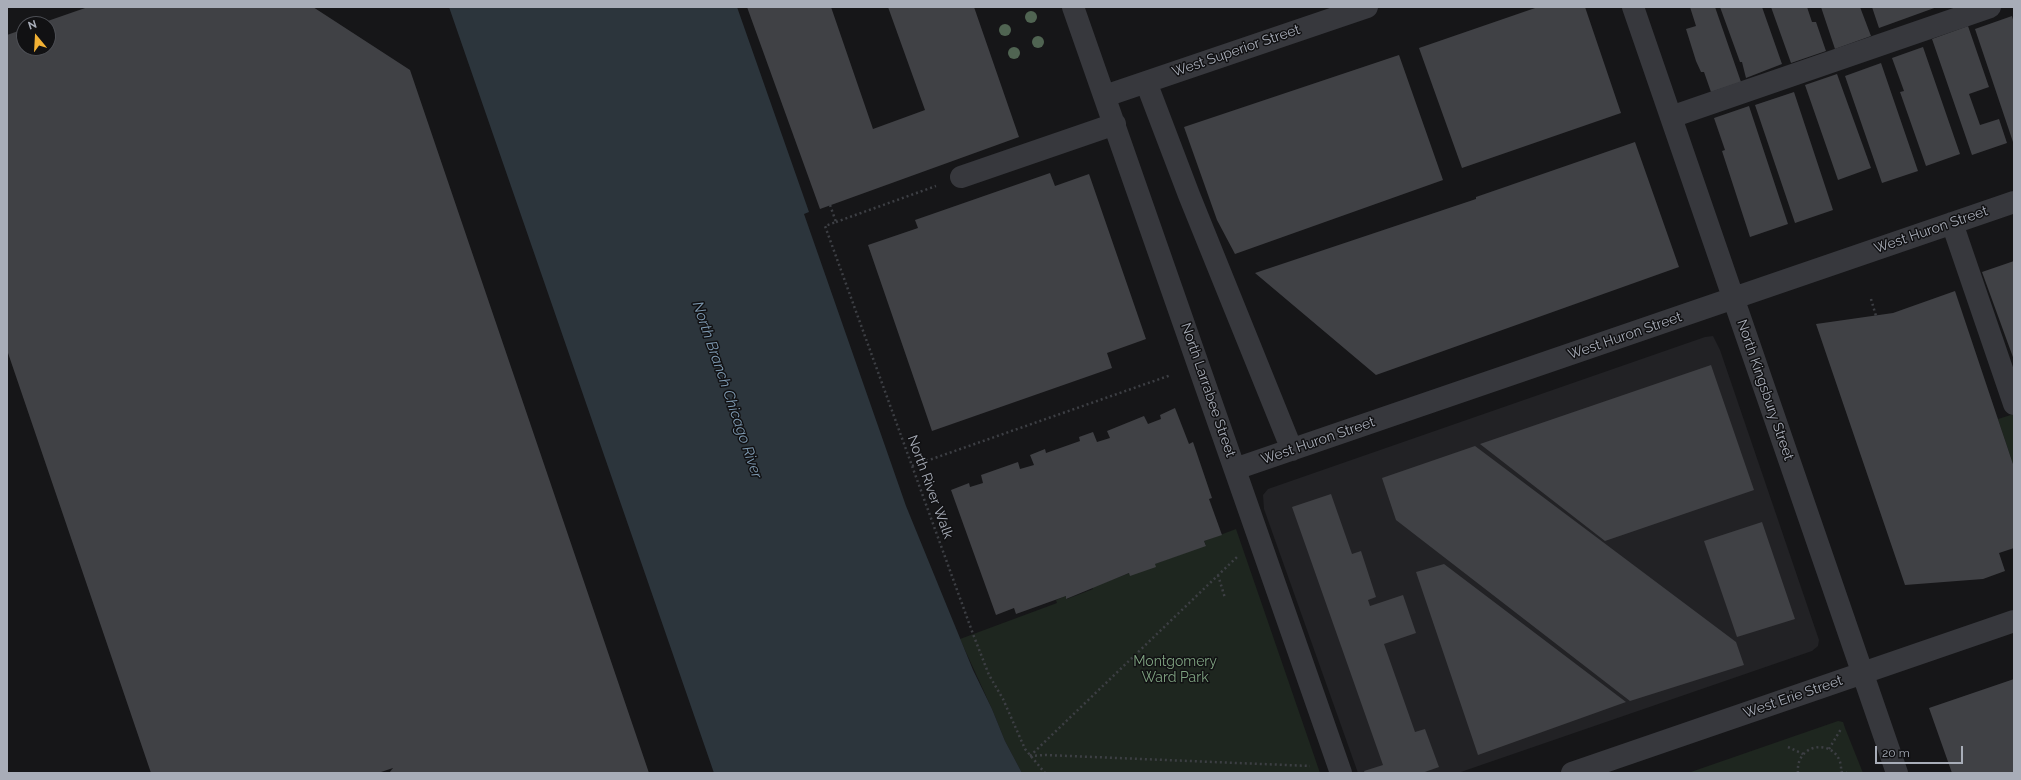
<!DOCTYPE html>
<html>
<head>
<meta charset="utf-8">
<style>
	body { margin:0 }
	#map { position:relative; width:2021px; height:780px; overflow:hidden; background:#161618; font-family:Raleway,sans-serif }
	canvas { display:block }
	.frame { position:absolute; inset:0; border:8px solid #a8adb8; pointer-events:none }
	.north { position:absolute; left:16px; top:16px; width:40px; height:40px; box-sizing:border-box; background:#111113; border:1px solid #4d4f55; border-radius:50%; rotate:342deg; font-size:11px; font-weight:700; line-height:16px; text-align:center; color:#a8adb8 }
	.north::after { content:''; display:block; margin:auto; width:14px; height:18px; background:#f2b134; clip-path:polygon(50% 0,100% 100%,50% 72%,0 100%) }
	.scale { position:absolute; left:1875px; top:746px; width:88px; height:18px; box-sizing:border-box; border:2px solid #a8adb8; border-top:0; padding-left:5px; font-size:12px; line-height:14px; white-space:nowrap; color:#a8adb8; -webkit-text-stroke:3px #111113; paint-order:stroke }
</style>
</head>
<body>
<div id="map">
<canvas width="2021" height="780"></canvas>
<div class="frame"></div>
<div class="north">N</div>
<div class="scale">20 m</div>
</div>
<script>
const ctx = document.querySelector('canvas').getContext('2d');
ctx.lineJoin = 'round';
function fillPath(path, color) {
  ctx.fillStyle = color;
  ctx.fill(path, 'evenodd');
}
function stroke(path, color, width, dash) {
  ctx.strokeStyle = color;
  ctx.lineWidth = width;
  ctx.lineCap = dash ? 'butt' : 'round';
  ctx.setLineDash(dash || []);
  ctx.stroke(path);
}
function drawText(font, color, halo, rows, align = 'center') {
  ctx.font = font + ' Raleway,sans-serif';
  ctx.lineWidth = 3;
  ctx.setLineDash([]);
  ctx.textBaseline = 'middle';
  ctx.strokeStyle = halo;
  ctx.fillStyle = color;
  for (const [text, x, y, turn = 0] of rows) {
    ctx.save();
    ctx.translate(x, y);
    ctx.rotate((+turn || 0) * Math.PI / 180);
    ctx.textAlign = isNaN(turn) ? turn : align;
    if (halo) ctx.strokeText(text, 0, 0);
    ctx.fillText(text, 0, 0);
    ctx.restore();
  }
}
fillPath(new Path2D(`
	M1713,336L1720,350L1819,640L1818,646L1812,651L1458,773H1358L1264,509L1263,495L1268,489L1705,337Z`), '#222225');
fillPath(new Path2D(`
	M2014,414V467L1998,419Z
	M1236,529L1320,773H1022L1005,741L992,709L960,639L1057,603L1056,600L1066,596L1067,599L1093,589L1092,587L1206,545L1204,541Z
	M1838,721L1843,722L1845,728L1863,773H1688Z`), '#1e261f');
fillPath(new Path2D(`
	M449,7H737L809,212L804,214L906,506L973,670L992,709L1005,741L1022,773H714Z`), '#2c353c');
fillPath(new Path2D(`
	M88,7H313L410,70L649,773H389L393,768L378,773H151L7,350V35L24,29V48H48V24H39Z
	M747,7H831L873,129L925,110L888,7H974L1019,137L820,209Z
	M1538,7H1585L1621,113L1462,168L1419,48Z
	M1690,7H1715L1741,82L1711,92L1704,72H1701L1696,61L1686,29L1696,26Z
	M1720,7H1762L1782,64L1746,78L1742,62H1740Z
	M1771,7H1807L1812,22H1816L1826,51L1791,63Z
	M1821,7H1860L1871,36L1835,49Z
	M1872,7H1937L1879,28Z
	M2012,16L2014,23V145L1975,29Z
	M1968,26L1989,87L1969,94L1980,125L1999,119L2007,143L1972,155L1932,39Z
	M1923,47L1960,154L1926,166L1900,92L1904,91L1892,58Z
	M1399,55L1443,180L1235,254L1217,220L1184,127Z
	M1881,63L1918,171L1882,183L1845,76Z
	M1837,74L1871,168L1838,180L1805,85Z
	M1794,92L1833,210L1795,223L1755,105Z
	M1749,106L1788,224L1750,237L1722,151L1725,150L1714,118Z
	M1635,142L1679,267L1376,375L1255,273L1476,199V197Z
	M1050,173L1055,186L1089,174L1146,339L1107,353L1112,368L932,431L868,245L918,228L915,220Z
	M2014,261V360L1982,272Z
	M1955,291L2014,467V548L1999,553L2005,571L1983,579L1905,585L1816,324L1893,313Z
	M1711,365L1754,490L1605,541L1480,444Z
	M1175,408L1189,444L1193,442L1212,498L1209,499L1222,535L1204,541L1206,546L1155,564L1156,567L1130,576L1129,573L1066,599V596L1016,614L1014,608L996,615L951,490L969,483L970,487L983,483L981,475L1018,462L1020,469L1034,465L1030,455L1045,449L1046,453L1080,441L1079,437L1093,432L1097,442L1110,438L1107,431L1144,416L1148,424L1161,419L1160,415Z
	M1475,446L1736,642L1744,665L1630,701L1396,520L1382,478Z
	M1331,494L1352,554L1361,551L1376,597L1368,600L1370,606L1403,595L1416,633L1384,644L1415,732L1425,729L1439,767L1422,773H1365L1364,771L1383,765L1292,507Z
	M1762,522L1795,619L1737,637L1704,541Z
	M1444,564L1626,702L1478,755L1416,572Z
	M2014,679V773H1952L1929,708Z`), '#404145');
stroke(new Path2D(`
	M830,205L836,222L825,226L973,634L989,675L1003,699L1025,749L1045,773
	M836,222L936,186
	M1871,299L1876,316
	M912,466L1171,375
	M1218,575L1225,598
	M1788,747L1803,754
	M1829,749L1841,729
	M1030,756L1045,755L1310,766
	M1030,756L1237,557
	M1841,772L1847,773
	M1798,773C1795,739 1844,738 1841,773`), '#3d3f44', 2.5, [2, 3]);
stroke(new Path2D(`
	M1073,7L1341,773
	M1633,7L1897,773
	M1146,82L1189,195L1292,450
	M1105,96L1367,7
	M1671,117L1990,7
	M961,177L1115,124
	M1952,223L2014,404
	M1235,469L2014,202
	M1572,773L2014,621`), '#37383d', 22);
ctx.fillStyle = '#506452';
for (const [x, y] of [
	[1031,17],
	[1005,30],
	[1038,42],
	[1014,53]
]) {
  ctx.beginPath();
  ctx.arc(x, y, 6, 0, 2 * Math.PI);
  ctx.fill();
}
drawText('14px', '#a8adb8', '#111113', [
	["West Superior Street",1236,51,-19],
	["West Huron Street",1931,230,-19],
	["West Huron Street",1625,336,-19],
	["North Larrabee Street",1208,390,71],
	["North Kingsbury Street",1765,390,71],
	["West Huron Street",1318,441,-19],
	["North River Walk",930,487,70],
	["West Erie Street",1793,697,-19]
]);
drawText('14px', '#7fa381', '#111113', [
	["Montgomery",1175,662],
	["Ward Park",1175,678]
]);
drawText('italic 15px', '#7f9bb3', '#111113', [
	["North Branch Chicago River",727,390,71]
]);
</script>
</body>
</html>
